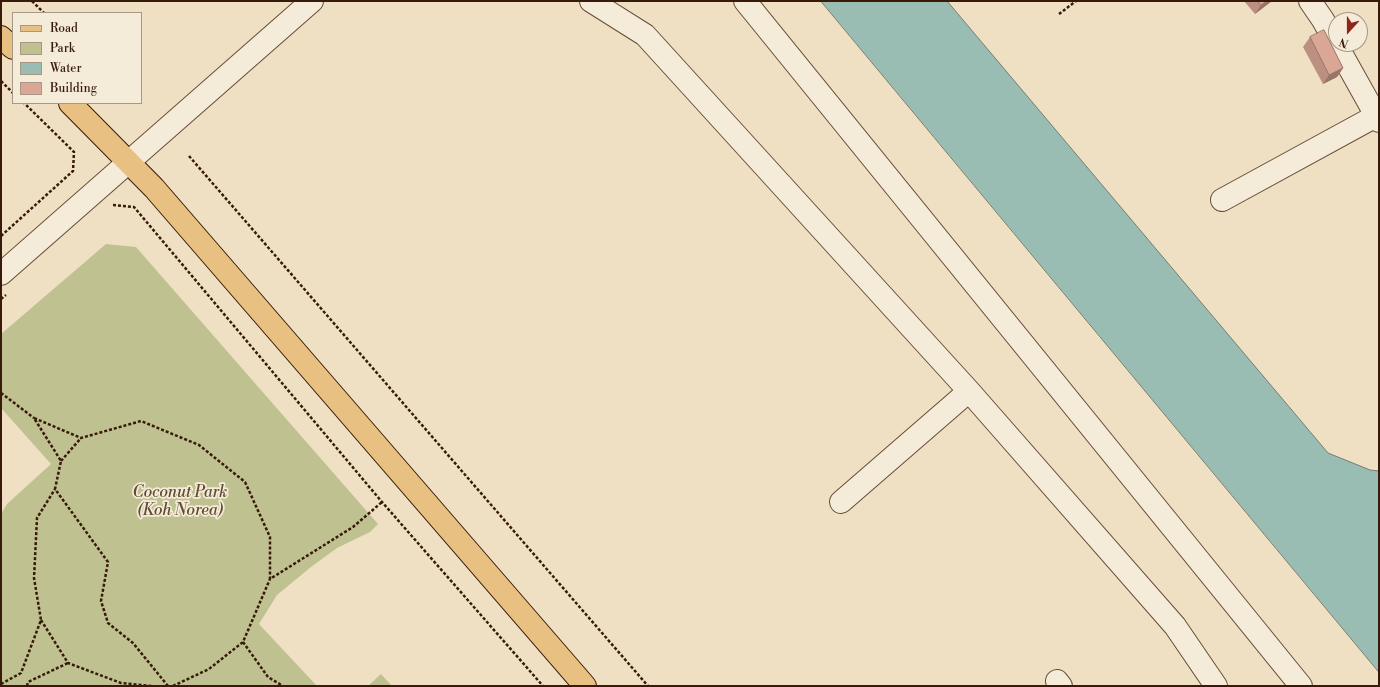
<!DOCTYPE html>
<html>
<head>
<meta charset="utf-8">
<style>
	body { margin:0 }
	#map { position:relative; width:1380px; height:687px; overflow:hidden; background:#efe0c4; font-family:"Libre Bodoni",serif }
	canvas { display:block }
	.frame { position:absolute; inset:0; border:2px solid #381a0a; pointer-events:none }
	.legend { position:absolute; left:12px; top:12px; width:130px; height:92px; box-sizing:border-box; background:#f5ebd9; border:1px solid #a99786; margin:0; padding:5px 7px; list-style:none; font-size:12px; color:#381a0a }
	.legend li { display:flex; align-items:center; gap:8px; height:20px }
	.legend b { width:20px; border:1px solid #a99786 }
	.north { position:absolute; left:1328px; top:12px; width:40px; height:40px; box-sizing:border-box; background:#f5ebd9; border:1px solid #a99786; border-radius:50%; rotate:201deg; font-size:11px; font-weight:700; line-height:16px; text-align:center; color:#381a0a }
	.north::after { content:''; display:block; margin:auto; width:14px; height:18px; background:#8f2418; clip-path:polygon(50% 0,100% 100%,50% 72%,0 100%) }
</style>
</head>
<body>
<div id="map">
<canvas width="1380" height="687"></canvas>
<div class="frame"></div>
<ul class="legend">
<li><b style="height:5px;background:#e8c082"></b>Road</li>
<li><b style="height:11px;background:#bfc190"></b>Park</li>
<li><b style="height:11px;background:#9abdb3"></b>Water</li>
<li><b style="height:11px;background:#daa796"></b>Building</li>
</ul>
<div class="north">N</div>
</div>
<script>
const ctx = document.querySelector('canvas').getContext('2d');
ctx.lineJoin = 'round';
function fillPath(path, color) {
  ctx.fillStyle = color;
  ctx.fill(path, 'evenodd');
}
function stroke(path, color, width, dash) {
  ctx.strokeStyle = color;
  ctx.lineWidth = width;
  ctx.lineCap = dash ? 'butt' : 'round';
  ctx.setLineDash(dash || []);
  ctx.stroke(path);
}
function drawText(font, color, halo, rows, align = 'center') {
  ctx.font = font + ' "Libre Bodoni",serif';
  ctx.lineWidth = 3.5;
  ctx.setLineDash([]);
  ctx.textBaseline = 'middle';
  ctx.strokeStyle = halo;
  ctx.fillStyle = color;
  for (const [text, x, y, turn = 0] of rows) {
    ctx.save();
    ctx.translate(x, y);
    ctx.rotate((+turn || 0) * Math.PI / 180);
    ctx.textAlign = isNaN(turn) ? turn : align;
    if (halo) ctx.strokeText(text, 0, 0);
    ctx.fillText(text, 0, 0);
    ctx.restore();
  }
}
fillPath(new Path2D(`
	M106,244L136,247L378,524L370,532L337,548L311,567L277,595L259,624L317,686H1V514L7,504L51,464L1,408V334Z
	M381,674L392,686H368Z`), '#bfc190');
const water = new Path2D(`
	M821,1H947L1328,453L1370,470L1379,471V672Z`);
fillPath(water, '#9abdb3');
stroke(water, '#737c6f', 1);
const minor = new Path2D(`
	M591,1L645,35L969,391L1175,626L1216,686
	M745,1L1301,686
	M1310,1L1323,20L1336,43
	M1336,44L1379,121
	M1222,200L1376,116
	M1,274L312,1
	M841,502L969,391
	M1057,681L1061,686`);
const major = new Path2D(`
	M1,37L13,48
	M70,103L154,188L585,686`);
stroke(minor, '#664c38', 24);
stroke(major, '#381a0a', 24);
stroke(new Path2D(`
	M32,1L44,13
	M1059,14L1076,1
	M1,81L13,93
	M189,156L648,686
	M113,205L134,207L382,502L543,686
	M1,236L73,171L74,152L24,103
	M1,299L6,295
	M1,393L34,418
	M61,461L81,438
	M41,620L68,663L121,683L152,686
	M243,642L268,677L283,686
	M1,684L21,673L41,620L34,578L37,518L55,489
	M27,686L28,682L68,663
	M168,686L133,643L108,623L101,601L108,562L55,489L61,461L34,418L81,438L141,421L199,445L245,482L270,537V579L353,527L382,502
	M173,686L209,669L243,642L270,579`), '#381a0a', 2.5, [3, 2]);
stroke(minor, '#f5ebd9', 22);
stroke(major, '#e8c082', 22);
fillPath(new Path2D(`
	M1244,1H1272L1255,14Z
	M1310,37L1343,68L1337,77L1323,84L1303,47Z`), '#bb9081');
fillPath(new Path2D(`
	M1267,1H1272L1255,14L1261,5Z
	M1343,68L1337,77L1323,84L1329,75Z`), '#997569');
const building = new Path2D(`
	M1258,1H1267L1261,5Z
	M1324,30L1343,68L1329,75L1310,37Z`);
fillPath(building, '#daa796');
stroke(building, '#997569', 1);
drawText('italic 16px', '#604c32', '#f5ebd9', [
	["Coconut Park",180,493],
	["(Koh Norea)",180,511]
]);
</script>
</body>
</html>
